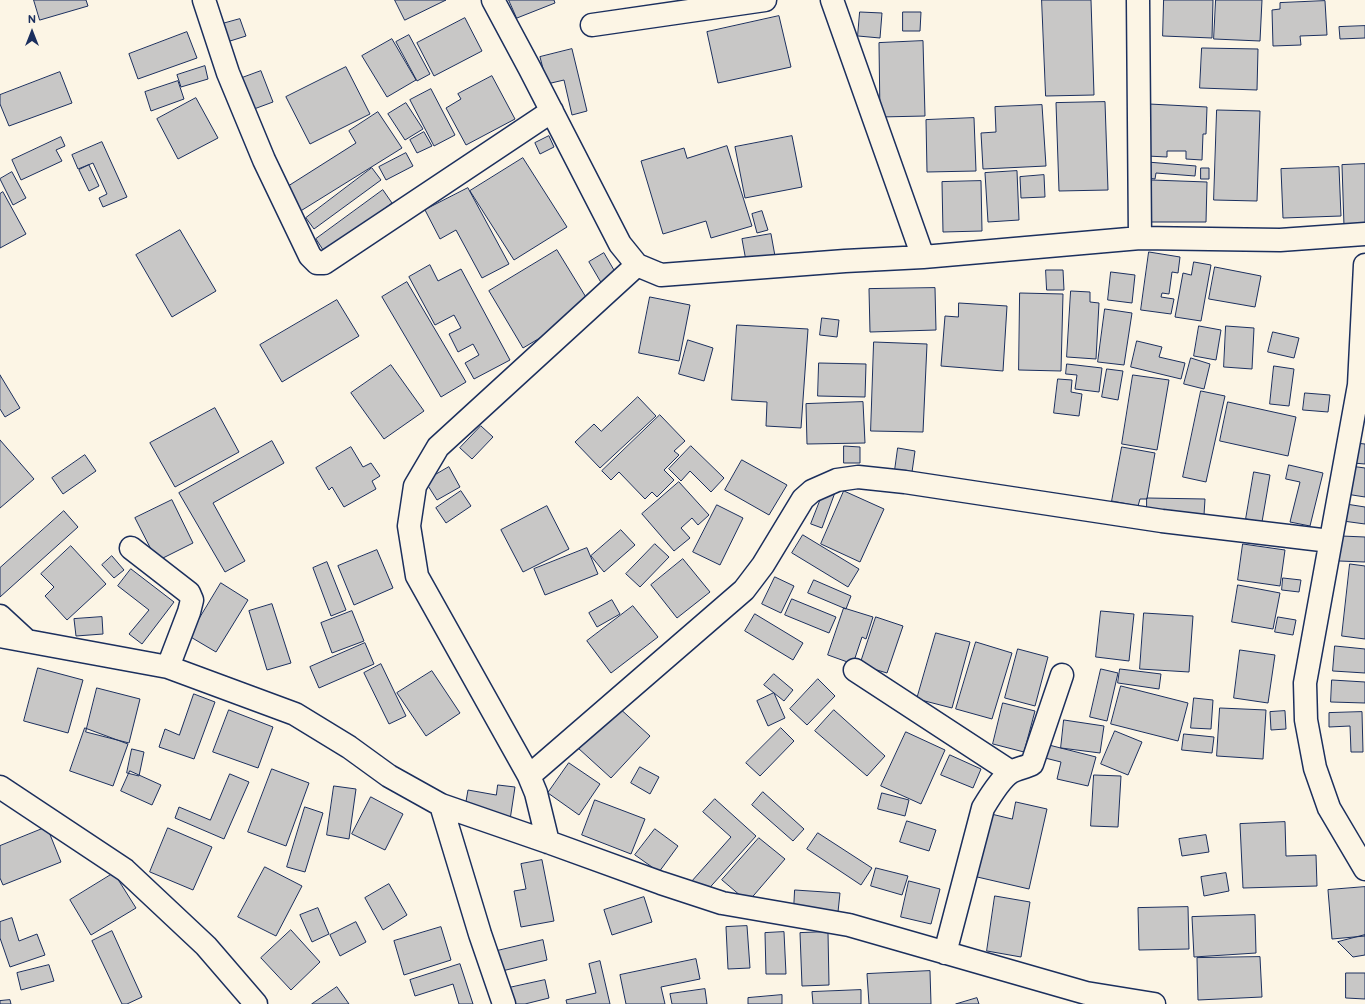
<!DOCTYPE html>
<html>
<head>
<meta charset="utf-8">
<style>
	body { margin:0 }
	#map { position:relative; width:1365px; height:1004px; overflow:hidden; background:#fcf5e5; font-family:"Balsamiq Sans",sans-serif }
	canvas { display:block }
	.north { position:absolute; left:12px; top:12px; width:40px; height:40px; -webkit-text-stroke:3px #fcf5e5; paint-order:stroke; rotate:0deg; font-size:11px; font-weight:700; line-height:16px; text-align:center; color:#1b2f5e }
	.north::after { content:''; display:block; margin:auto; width:14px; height:18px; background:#1b2f5e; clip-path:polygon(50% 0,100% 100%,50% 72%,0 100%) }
</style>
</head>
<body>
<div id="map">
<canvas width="1365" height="1004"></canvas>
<div class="north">N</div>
</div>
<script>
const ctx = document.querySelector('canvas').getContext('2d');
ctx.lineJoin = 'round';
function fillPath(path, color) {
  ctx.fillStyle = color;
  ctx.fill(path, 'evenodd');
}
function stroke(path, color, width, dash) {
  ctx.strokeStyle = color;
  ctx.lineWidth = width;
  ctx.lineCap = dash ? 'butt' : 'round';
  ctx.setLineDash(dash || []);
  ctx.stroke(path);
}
const building = new Path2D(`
	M34,0H86L88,6L40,20Z
	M395,0H446L405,20Z
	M509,0H554L555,3L517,18Z
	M1042,0H1091L1094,95L1046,96Z
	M1164,0H1213L1212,38L1163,36Z
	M1216,0H1262L1260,41L1214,39Z
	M1325,1L1327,35L1300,36L1301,45L1273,46L1272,10L1280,9V3Z
	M860,12L882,13L880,38L858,36Z
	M903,12H921L920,31H903Z
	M779,16L791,67L718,83L707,32Z
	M465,18L482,51L434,76L417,43Z
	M240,19L246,36L227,42L222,24Z
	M1365,26V38L1340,39L1339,27Z
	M187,32L197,58L138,79L129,54Z
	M409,35L430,74L417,81L396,42Z
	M392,39L416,80L387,97L362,56Z
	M923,41L925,116L880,117L879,43Z
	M1202,48L1258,49L1257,90L1200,88Z
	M572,49L587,111L572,115L564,80L547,84L540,57Z
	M205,66L208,79L181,87L177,75Z
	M346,67L370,114L310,144L286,97Z
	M261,71L273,102L254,109L242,78Z
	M60,72L72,103L9,126L0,104V95Z
	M492,76L515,119L466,145L446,108L461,99L458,94Z
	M178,81L184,99L151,111L145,92Z
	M431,89L455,135L434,146L410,100Z
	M196,98L218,138L178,159L157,119Z
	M1105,102L1108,190L1059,191L1056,103Z
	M406,103L423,129L405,140L388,114Z
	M1149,104L1207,107L1206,134H1203L1202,160L1186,159V151H1167V157L1147,156Z
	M1042,105L1046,166L983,169L981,133L996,132L995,107Z
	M1217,110L1260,111L1257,201L1214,200Z
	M378,112L402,148L299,212L285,188L356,143L349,131Z
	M974,118L976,171L927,172L926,120Z
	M424,132L432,146L417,153L410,140Z
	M549,136L554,147L540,154L535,143Z
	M792,136L802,187L745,198L735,147Z
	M61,137L65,146L56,150L62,161L21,180L12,160Z
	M102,142L127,197L103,207L99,198L107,194L93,163L78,169L72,155Z
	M727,146L752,226L711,238L706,221L663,234L641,161L684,148L687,158Z
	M406,153L413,166L386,180L379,167Z
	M523,158L567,227L514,260L470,191Z
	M1147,162L1196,166L1195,176L1156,173L1155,179L1147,178Z
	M1365,164V225L1344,226L1342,165Z
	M89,165L99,186L89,191L79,170Z
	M1339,167L1341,216L1283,218L1281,169Z
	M372,168L381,180L314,229L306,218Z
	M1201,168H1209V179H1201Z
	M1017,171L1019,220L988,222L985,173Z
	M12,172L26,198L13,205L0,179Z
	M1044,175L1045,197L1021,198L1020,177Z
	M1152,180L1207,182L1206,222H1151Z
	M981,181L982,231L943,232L942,182Z
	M468,188L509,264L482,278L456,230L440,239L425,210Z
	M383,190L392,203L325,253L316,239Z
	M3,192L26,234L0,248V194Z
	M762,211L768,230L757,233L752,214Z
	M180,230L216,291L172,317L136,255Z
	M771,234L775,256L746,261L742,239Z
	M557,250L592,307L523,348L489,291Z
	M1149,252L1180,257L1178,273L1172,272L1169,294L1162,293L1161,297L1174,299L1171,314L1141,310Z
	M604,253L621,282L606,291L589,262Z
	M1194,262L1211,265L1201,321L1175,317L1183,273L1191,275Z
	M430,265L438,281L461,269L510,360L474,379L465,363L479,355L473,344L458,352L449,334L461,328L454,315L435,325L409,277Z
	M1215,267L1261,276L1255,307L1209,299Z
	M1046,270H1063L1064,290H1047Z
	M1111,272L1135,275L1132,303L1108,300Z
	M407,282L466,382L441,397L382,297Z
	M935,288L936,330L870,332L869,289Z
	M1071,291L1090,292V302L1099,303L1096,359L1067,357Z
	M1020,293L1063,294L1061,371L1019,370Z
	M650,297L690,305L679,361L639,353Z
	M337,300L359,336L282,382L260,345Z
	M959,303L1007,306L1003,371L941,366L945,316L958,317Z
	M1105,309L1132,313L1124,365L1098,362Z
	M822,318L839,320L837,337L820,335Z
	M737,325L808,329L801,428L766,426L767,402L732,400Z
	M1199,326L1221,330L1216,360L1194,356Z
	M1226,326L1254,328L1252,369L1224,367Z
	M1273,332L1299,338L1294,358L1268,352Z
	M688,340L713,348L704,381L679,374Z
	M1137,341L1162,347L1159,357L1185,363L1181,379L1131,367Z
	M874,342L927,344L923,432L871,431Z
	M1191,358L1210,364L1204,389L1184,384Z
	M819,363L866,364L865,397L818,396Z
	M1067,364L1102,368L1099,392L1075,389L1077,375L1066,374Z
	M391,365L424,411L384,439L351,393Z
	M1274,366L1294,369L1289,406L1270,404Z
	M1107,369L1123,371L1118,400L1102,397Z
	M0,375L20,408L5,417L0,409Z
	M1133,375L1169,380L1157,450L1122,444Z
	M1058,379L1072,380L1071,392L1082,394L1079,416L1054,413Z
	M1201,391L1225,396L1206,482L1183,477Z
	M1305,393L1330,395L1328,412L1303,410Z
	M638,397L656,416L600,468L575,442L594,424L601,431Z
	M863,402L865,443L807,444L806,404Z
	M1228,402L1296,417L1288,456L1220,441Z
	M215,408L239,452L175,487L150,443Z
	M660,415L685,441L674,451L679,455L664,470L674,480L657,497L652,492L645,499L619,472L611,480L602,471Z
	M481,426L493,437L472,459L460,448Z
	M0,440L34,479L0,508Z
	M272,441L284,463L213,503L245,561L225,572L179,493Z
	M1355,443L1365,444V464L1353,463Z
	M691,446L724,478L711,492L690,471L681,481L669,469Z
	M844,446L860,447V463H844Z
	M351,447L363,467L371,463L380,476L372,481L376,489L344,507L332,487L329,490L316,468Z
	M1122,447L1155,453L1147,499H1140L1138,506L1112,501Z
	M898,448L915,451L912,472L895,470Z
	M85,455L96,471L63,494L52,478Z
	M742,460L787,485L769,515L725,490Z
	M1289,465L1323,473L1310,526L1290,522L1300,482L1286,479Z
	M1350,466L1365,468V497L1346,494Z
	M449,467L460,487L437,500L425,481Z
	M1254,472L1270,475L1262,522L1246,519Z
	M679,482L709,515L698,525L692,518L681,528L690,538L674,551L642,514Z
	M827,483L837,487L822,528L811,524Z
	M461,491L471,506L446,523L436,508Z
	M844,491L884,509L860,562L821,544Z
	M1147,498L1205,499L1204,515L1147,513Z
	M172,500L193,543L157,561L135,518Z
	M1346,504L1365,507V524L1343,521Z
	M717,505L743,518L720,565L693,552Z
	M547,506L569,549L523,572L501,530Z
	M64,511L78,527L0,597V568Z
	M621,530L635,545L604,572L591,556Z
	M803,535L859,569L848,587L792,553Z
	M1341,536L1365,537V562L1339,561Z
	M655,544L669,557L640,587L626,574Z
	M1243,544L1285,550L1280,586L1238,580Z
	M71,546L106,584L67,620L45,596L54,587L41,574Z
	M587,548L598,574L545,595L534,569Z
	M377,550L393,588L354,605L338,566Z
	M112,556L124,570L114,578L102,565Z
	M683,559L710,592L677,618L651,585Z
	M327,562L346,610L331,616L313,568Z
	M1350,564L1365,566V639L1342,636Z
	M131,569L174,602L142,644L129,634L149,610L118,586Z
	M775,577L794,586L781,613L762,604Z
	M1283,578L1301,580L1299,592L1282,590Z
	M814,580L851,596L846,609L808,593Z
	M221,583L248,600L216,652L189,636Z
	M1238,585L1280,593L1273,629L1232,622Z
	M792,599L836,617L829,633L785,615Z
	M612,600L620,614L597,627L589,613Z
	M272,604L291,663L267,670L249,611Z
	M633,606L658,637L611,673L587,641Z
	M844,608L873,617L866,639L862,637L853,664L828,655Z
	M352,611L364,641L332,653L321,623Z
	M1101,611L1134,614L1129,661L1096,657Z
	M1144,613L1193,616L1189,672L1140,669Z
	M755,614L803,643L793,660L745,631Z
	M102,617L103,634L76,636L74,619Z
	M876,617L903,626L887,673L860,665Z
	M1278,617L1296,620L1293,635L1275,632Z
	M936,633L970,642L952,708L917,699Z
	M976,642L1012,653L992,719L956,709Z
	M365,643L374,664L319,688L310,667Z
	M1335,646L1365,649V673L1333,671Z
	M1018,649L1048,657L1035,706L1005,698Z
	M1240,650L1275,655L1268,703L1234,698Z
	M381,664L406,716L389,724L364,673Z
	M38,668L83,680L68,733L24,721Z
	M1101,669L1118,673L1107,721L1090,717Z
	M1120,669L1161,674L1159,689L1118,683Z
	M432,671L460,713L426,736L397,693Z
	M774,674L793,690L784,701L764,685Z
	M818,679L835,696L807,725L790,709Z
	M1332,680L1365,682V703L1331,702Z
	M1121,686L1188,703L1178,741L1111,724Z
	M97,688L140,699L129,743L86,732Z
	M774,693L785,718L768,726L757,701Z
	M194,694L215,702L194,759L159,747L165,729L179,735Z
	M1194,698L1213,700L1211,729L1191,728Z
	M1003,703L1035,711L1024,752L993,744Z
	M617,706L650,736L611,778L578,748Z
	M1220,708L1266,710L1263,759L1217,756Z
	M229,710L273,727L258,768L213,752Z
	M834,710L885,756L867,776L815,731Z
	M1285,711L1286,729L1271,730L1270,712Z
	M1362,712L1363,752H1351L1350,726L1329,727V713Z
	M1064,720L1104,726L1100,753L1061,748Z
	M85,728L128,744L113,786L70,771Z
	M781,728L794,741L760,776L746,763Z
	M1115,731L1142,742L1128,775L1101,764Z
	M906,732L945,750L921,804L881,786Z
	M1184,734L1214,737L1212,753L1182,750Z
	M1045,744L1096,757L1088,786L1057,779L1061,762L1041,757Z
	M132,749L144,752L139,776L127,773Z
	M950,755L981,769L973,788L941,775Z
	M569,763L600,784L579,815L548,793Z
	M640,767L659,777L650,794L631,783Z
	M272,769L309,783L286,846L248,832Z
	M130,771L161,785L152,805L121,791Z
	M230,774L249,782L224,839L175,818L179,807L210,820Z
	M1094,775L1121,776L1118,827L1091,826Z
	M498,785L515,787L510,820L464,813L468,790L496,795Z
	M334,786L356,789L349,839L327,835Z
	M763,792L804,829L793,841L752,805Z
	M882,793L909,800L905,816L878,809Z
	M371,797L403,814L385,850L352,834Z
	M715,799L756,836L704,894L691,882L731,837L703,812Z
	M595,800L645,819L631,854L582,835Z
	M1016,802L1047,809L1029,889L973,876L987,813L1012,819Z
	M305,807L323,813L305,872L287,867Z
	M907,821L936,830L929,851L900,842Z
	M1285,822L1286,856L1316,855L1317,886L1243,888L1240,824Z
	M47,827L61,862L3,885L0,878V846Z
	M168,828L212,847L193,890L150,872Z
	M655,829L678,846L659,872L635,855Z
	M818,833L872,868L861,885L807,849Z
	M1206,835L1209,852L1182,856L1179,839Z
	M759,838L785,859L748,902L722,880Z
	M542,860L554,921L521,927L514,891L526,889L521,864Z
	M265,867L302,886L276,936L238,917Z
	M876,868L908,876L902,895L871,886Z
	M114,873L136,908L91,935L70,900Z
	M1226,873L1229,891L1204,896L1201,877Z
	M909,881L940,889L931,924L901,917Z
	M389,884L407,915L383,930L365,898Z
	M1365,887V936L1332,939L1328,890Z
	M795,890L840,893L838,912L794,910Z
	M995,896L1030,902L1021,957L987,951Z
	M644,897L652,922L612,935L604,910Z
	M1188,907L1189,949L1139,950L1138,908Z
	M318,908L329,934L312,942L300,915Z
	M1255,915L1256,953L1194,957L1192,917Z
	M12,918L19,941L37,934L45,955L10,967L0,938V922Z
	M356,922L366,942L340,956L330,935Z
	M747,926L750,968L728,969L726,927Z
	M441,927L451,960L404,975L394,941Z
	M291,930L320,962L291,990L261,958Z
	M112,931L142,997L127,1004H122L92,941Z
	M784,932L786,974H766L765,933Z
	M828,932L829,985L802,986L800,933Z
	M1365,935V955L1353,957L1338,942Z
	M543,940L547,960L502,971L497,951Z
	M1260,957L1262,997L1198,1000L1197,958Z
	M696,959L700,979L661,987L665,1004H626L620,975Z
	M600,961L610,1004H567L566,1000L596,993L589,964Z
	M460,964L473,1004H459L453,984L415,996L410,980Z
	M49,965L54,981L21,990L17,973Z
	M930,971L931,1004H869L867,974Z
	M1346,973H1365V999L1346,998Z
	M545,980L549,998L525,1004H508L504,989Z
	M337,987L349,1004H312Z
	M705,989L707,1004H672L670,994Z
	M861,990V1004H813L812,992Z
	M782,995V1004H748V998Z
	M977,998L979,1004H956Z
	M10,1000L11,1004H0V1001Z`);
fillPath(building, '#c8c7c6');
stroke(building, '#1b2f5e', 1);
const minor = new Path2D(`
	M204,0L228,73L264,160L310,256L317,263H324L552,111
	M493,0L530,69L620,244L637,265L661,275L845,261L923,257L1140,238L1280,240L1365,234
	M832,0L923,257
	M1138,0L1140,238
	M592,25L765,0
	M1365,265L1359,385L1305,683L1306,720L1315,768L1329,808L1365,869
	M131,548L189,593L192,600L189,612L168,667
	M0,616L26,640
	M0,636L168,667L295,714L349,747L389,776L441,805L548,842L661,883L722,903L849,925L1086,993L1154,1004
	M855,670L1011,772
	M529,776L744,590L763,565L803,499L812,491L837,480L858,477L905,482L1162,521L1330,541
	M0,787L125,870L206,946L256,1004
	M441,805L480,934L504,1004
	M548,842L536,793L529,776L417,576L409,526L415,486L438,447L637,265
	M945,953L983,808C989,798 1001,778 1011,772C1016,769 1026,767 1032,764L1062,675`);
stroke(minor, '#1b2f5e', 25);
stroke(minor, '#fcf5e5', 22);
</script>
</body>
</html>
